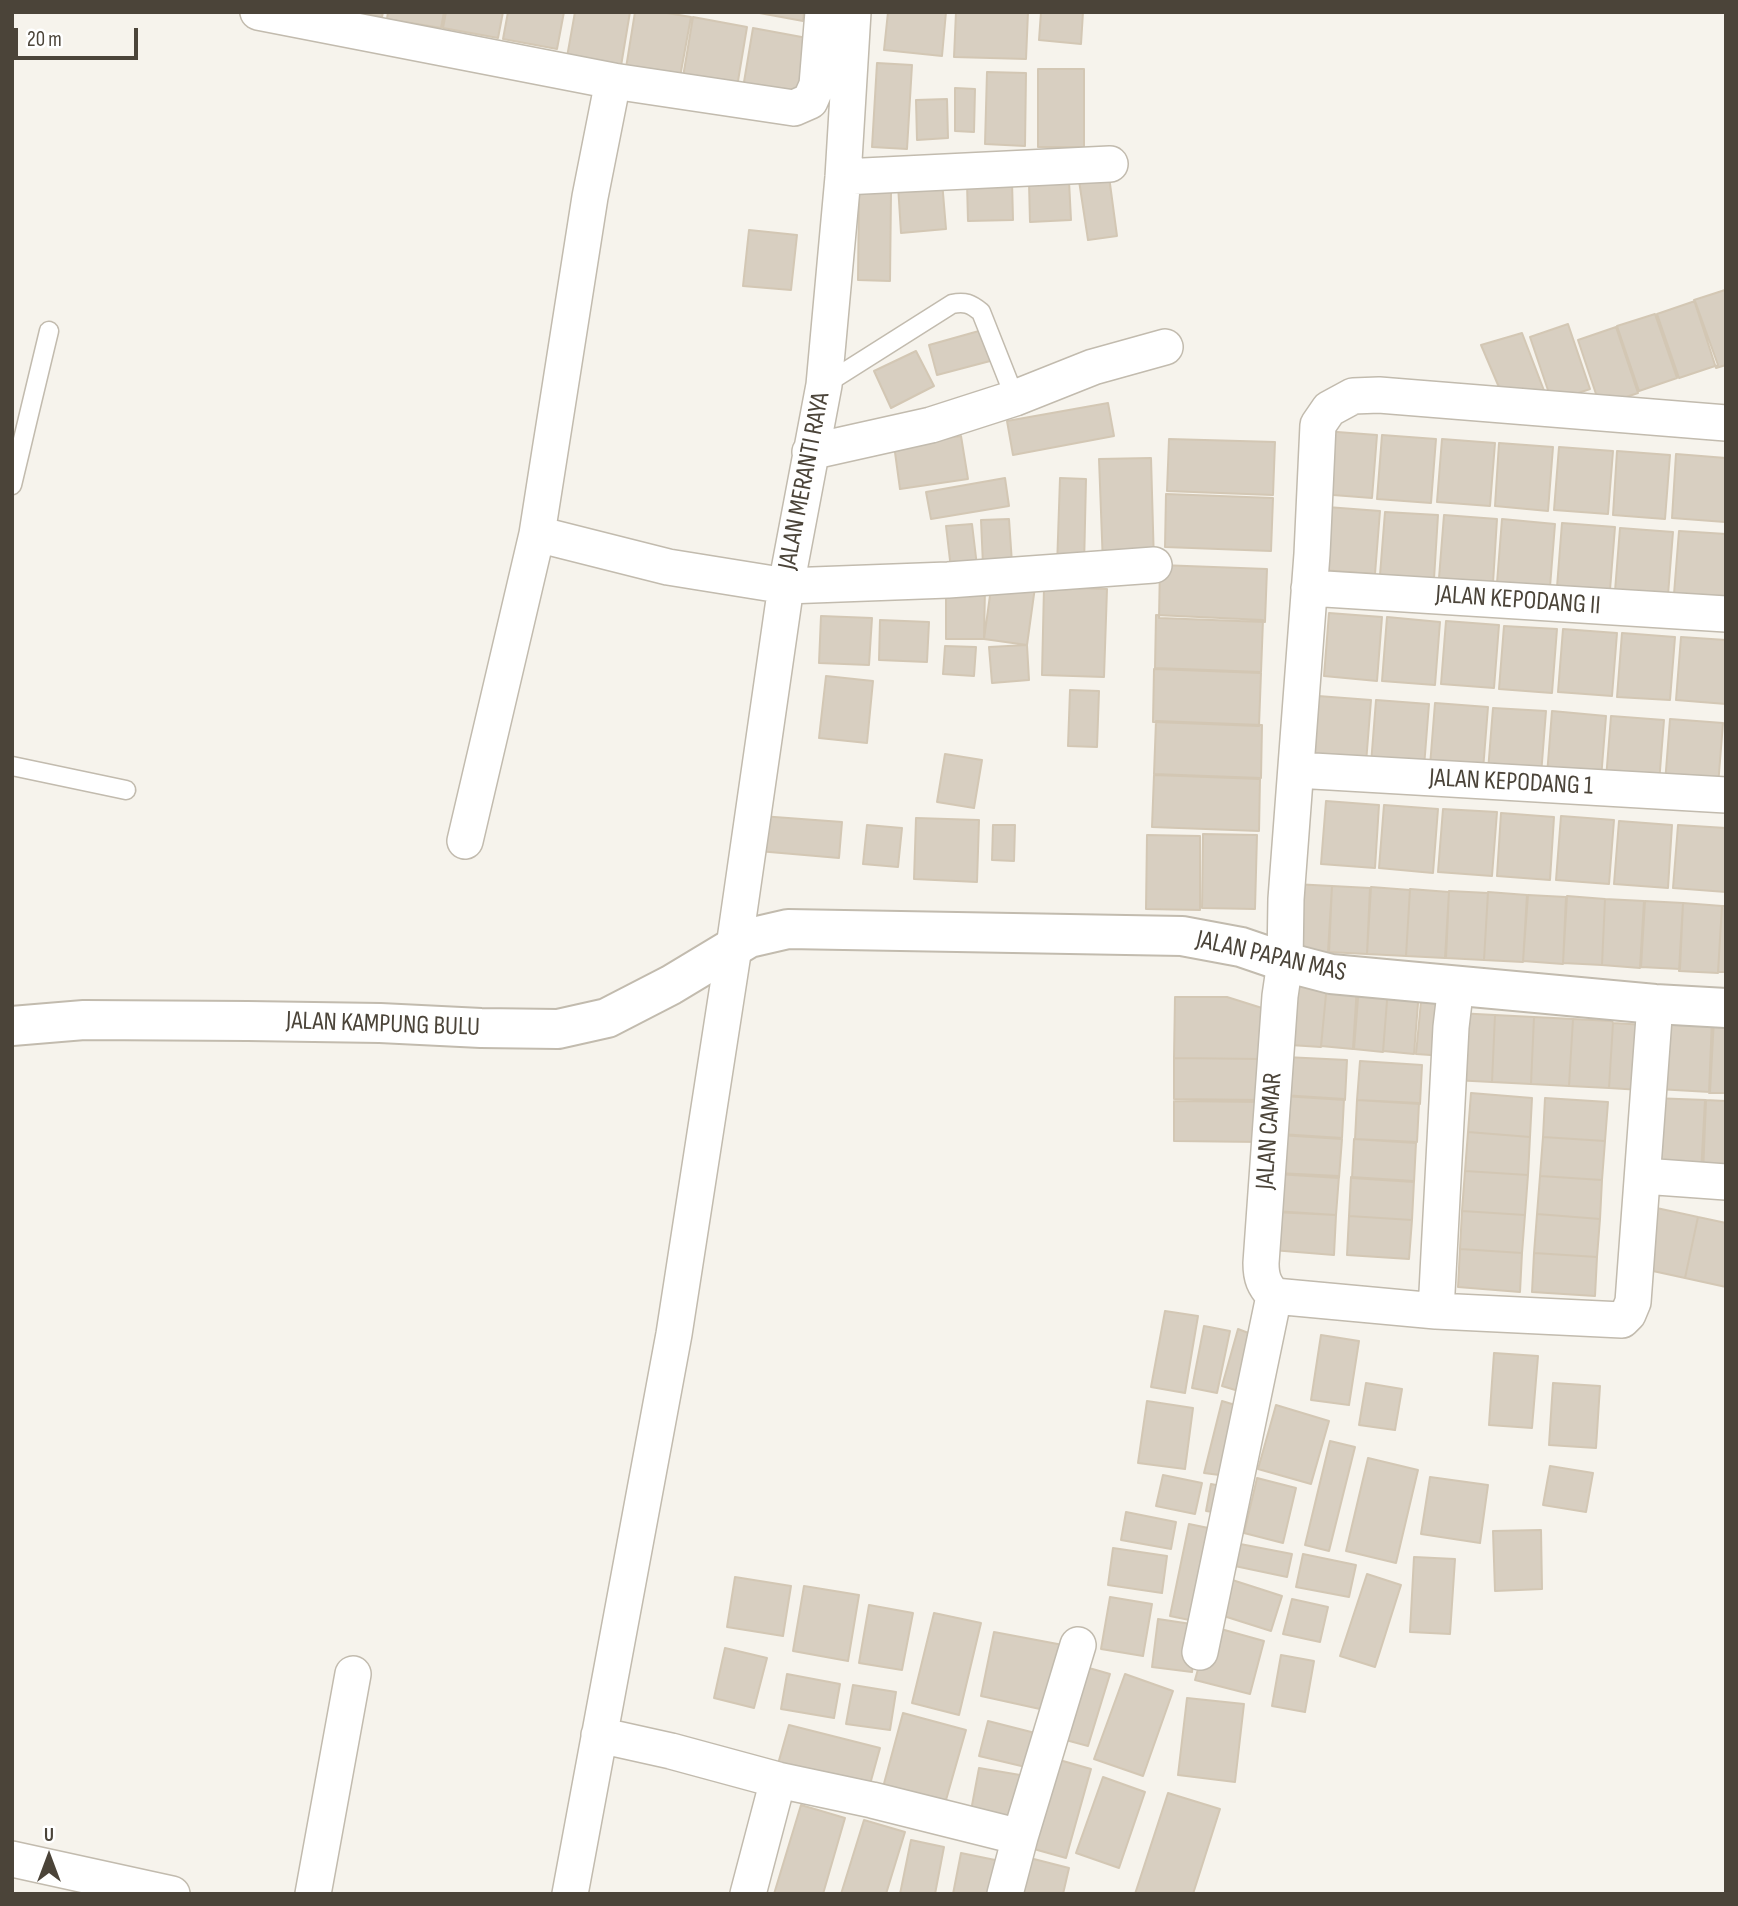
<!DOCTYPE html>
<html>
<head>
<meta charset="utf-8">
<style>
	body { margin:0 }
	#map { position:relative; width:1738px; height:1906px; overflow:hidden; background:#f6f3ec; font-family:"Sofia Sans Condensed",sans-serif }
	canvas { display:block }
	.frame { position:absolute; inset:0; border:14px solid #4b4439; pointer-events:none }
	.north { position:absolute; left:14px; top:1822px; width:70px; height:70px; -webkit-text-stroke:5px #fff; paint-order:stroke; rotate:0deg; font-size:19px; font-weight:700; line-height:28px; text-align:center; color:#4b4439 }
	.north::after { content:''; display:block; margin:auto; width:24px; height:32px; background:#4b4439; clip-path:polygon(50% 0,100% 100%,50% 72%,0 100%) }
	.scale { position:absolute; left:14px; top:28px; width:124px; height:32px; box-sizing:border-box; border:4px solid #4b4439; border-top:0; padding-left:9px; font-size:21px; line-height:24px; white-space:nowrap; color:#4b4439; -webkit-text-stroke:5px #fff; paint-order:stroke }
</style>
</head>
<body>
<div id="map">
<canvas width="1738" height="1906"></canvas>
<div class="frame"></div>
<div class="north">U</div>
<div class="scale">20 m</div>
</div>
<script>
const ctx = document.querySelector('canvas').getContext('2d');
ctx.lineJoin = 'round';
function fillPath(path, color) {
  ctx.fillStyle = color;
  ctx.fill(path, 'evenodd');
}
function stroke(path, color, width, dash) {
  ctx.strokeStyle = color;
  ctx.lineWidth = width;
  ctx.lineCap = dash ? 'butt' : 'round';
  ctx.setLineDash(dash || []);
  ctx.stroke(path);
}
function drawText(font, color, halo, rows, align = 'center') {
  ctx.font = font + ' "Sofia Sans Condensed",sans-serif';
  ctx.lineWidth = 6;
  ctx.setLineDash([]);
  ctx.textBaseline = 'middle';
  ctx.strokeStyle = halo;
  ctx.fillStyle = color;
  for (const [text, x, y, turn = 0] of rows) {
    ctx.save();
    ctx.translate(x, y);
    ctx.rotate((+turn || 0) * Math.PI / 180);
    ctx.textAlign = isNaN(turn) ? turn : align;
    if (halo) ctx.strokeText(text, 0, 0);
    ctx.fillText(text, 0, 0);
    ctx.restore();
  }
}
const building = new Path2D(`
	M352,12H383L382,17Z
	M388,12H444L441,28L387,19Z
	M446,12H503L498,38L443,28Z
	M508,12H564L557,49L503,39Z
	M575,12H630L621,66L567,57Z
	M635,12H661L691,17L680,77L626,68Z
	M754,12H804L803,21Z
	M888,12H946L942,56L884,50Z
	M956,12H1028L1026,59L954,57Z
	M1041,12H1083L1081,44L1039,40Z
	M693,17L747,27L737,87L683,77Z
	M753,28L807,38L797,98L743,88Z
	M877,63L912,65L907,149L872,147Z
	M1038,69H1084V147H1038Z
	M987,72L1026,73L1025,146L985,144Z
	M955,88L975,89L974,132L955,131Z
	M947,99L948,138L917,140L916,100Z
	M1108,169L1117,236L1088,240L1078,174Z
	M942,181L946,229L901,233L898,185Z
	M1012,181L1013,220L968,221L967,183Z
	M1069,181L1071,220L1030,222L1029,183Z
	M859,192H891L890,281L858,280Z
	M749,230L797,235L791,290L743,286Z
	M1725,290L1726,365L1716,368L1694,300Z
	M1695,301L1718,365L1679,378L1657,314Z
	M1655,314L1677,378L1639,391L1617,326Z
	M1568,324L1590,389L1552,402L1530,337Z
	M1616,327L1638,393L1600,406L1578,340Z
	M986,329L994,360L937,375L929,345Z
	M1522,333L1548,401L1504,399L1481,345Z
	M916,351L934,386L891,408L874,371Z
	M1108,403L1114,436L1013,455L1007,421Z
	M1324,431L1377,435L1372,498L1320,494Z
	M1382,435L1436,439L1431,503L1377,499Z
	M961,436L968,479L900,489L894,445Z
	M1169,439L1275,442L1273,495L1167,491Z
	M1442,439L1495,443L1490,506L1437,502Z
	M1499,443L1553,447L1548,511L1495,506Z
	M1559,447L1613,451L1608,514L1554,510Z
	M1617,451L1670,455L1665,519L1613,515Z
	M1676,454L1726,458L1725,522L1672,518Z
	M1151,458L1154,563L1103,565L1099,459Z
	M1005,478L1009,506L931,519L926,492Z
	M1060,478L1086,479L1084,567H1057Z
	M1166,494L1273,498L1271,551L1165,547Z
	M1327,507L1380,511L1375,574L1322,570Z
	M1385,512L1438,515L1434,579L1380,575Z
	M1444,515L1497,519L1493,583L1439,578Z
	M1009,519L1012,563L983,565L981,520Z
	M1502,519L1555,524L1550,587L1497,583Z
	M1562,523L1615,527L1610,590L1557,587Z
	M972,524L977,566L951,569L946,526Z
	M1620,528L1673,532L1668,595L1615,591Z
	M1679,531L1726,534V598L1674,594Z
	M1160,565L1267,569L1265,622L1159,618Z
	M992,581L1035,587L1027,645L984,639Z
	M946,586L985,587L984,639H946Z
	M1044,587L1107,589L1104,677L1042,675Z
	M1329,613L1382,617L1377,681L1324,676Z
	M1156,615L1263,620L1261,672L1155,668Z
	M821,616L872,618L869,665L819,663Z
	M1387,617L1440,622L1435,685L1382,681Z
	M880,620L929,622L927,662L879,660Z
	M1446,621L1499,625L1494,688L1441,684Z
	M1504,626L1557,629L1552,693L1499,689Z
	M1563,629L1617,633L1612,696L1558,692Z
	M1622,633L1675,637L1670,700L1617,697Z
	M1681,637L1726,640V704L1676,700Z
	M1027,645L1029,680L992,683L989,647Z
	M945,646L976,647L974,676L943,674Z
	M1154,669L1261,673L1259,726L1153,722Z
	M826,676L873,681L867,743L819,738Z
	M1070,690L1099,691L1097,747L1068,746Z
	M1318,696L1371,700L1366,763L1313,759Z
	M1376,700L1429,704L1424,767L1371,764Z
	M1435,703L1488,707L1483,770L1430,766Z
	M1493,708L1546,711L1541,775L1488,771Z
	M1552,711L1606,716L1601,779L1547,775Z
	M1611,716L1664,720L1659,783L1606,779Z
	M1670,719L1723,723L1718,786L1665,783Z
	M1156,721L1262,725L1261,778L1154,774Z
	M945,754L982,760L974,808L937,802Z
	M1154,775L1260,779L1259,831L1152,827Z
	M1326,801L1379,805L1375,868L1321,864Z
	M1384,805L1438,809L1433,873L1379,868Z
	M1443,809L1497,812L1492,876L1438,872Z
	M1501,813L1554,817L1550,880L1497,876Z
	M761,816L842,822L839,858L758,851Z
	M1561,816L1614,820L1609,884L1556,880Z
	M916,818L979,820L977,882L914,879Z
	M1619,821L1672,825L1668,888L1614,884Z
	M867,825L902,828L898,867L863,864Z
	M993,825H1015L1014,861L992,860Z
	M1678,825L1726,828V892L1673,888Z
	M1203,834L1257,835L1255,909L1202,908Z
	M1147,835L1200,836V910L1146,909Z
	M1294,884L1332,886L1329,953L1289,951Z
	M1332,886L1370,888L1367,954L1328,952Z
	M1371,887L1410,890L1406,956L1367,954Z
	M1410,889L1449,892L1445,958L1406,956Z
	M1449,891L1488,893L1484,960L1446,958Z
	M1488,892L1527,895L1523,962L1484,960Z
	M1528,895L1566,897L1563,964L1523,961Z
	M1567,896L1605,899L1602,965L1563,963Z
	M1605,899L1644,901L1640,968L1602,965Z
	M1645,901L1683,903L1680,969L1641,967Z
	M1683,903L1722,906L1718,973L1679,971Z
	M1722,906H1726V972H1718Z
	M1295,982L1327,984L1321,1047L1290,1045Z
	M1327,984L1357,986L1353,1049L1321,1046Z
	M1359,986L1388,988L1383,1052L1354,1049Z
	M1388,988L1419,991L1414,1054L1383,1051Z
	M1422,991L1450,993L1445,1056L1416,1054Z
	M1175,997H1227L1262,1008L1261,1059L1174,1058Z
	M1457,1013L1495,1015L1492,1082L1453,1080Z
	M1495,1015L1534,1017L1531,1084L1492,1082Z
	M1534,1017L1573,1019L1569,1086L1531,1084Z
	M1661,1017L1714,1019L1710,1092L1657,1089Z
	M1573,1019L1612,1021L1613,1023L1609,1088L1569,1086Z
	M1712,1019L1726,1020V1093H1709Z
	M1613,1023L1646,1025L1641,1090L1609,1088Z
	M1285,1057L1347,1060L1345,1100L1283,1096Z
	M1174,1058L1261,1059V1100L1174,1099Z
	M1360,1061L1422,1065L1420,1104L1357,1100Z
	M1471,1093L1532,1098L1530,1137L1468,1132Z
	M1282,1095L1344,1099L1342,1138L1280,1134Z
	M1545,1098L1608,1102L1605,1141L1543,1137Z
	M1652,1098L1706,1100L1703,1174L1649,1171Z
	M1357,1100L1419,1103L1417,1142L1355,1139Z
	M1705,1100L1726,1101V1175L1701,1174Z
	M1174,1101L1261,1102V1142L1174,1141Z
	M1468,1132L1530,1137L1528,1175L1465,1171Z
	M1279,1135L1342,1139L1339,1178L1277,1174Z
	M1543,1137L1605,1141L1602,1180L1540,1176Z
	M1354,1139L1416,1143L1414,1182L1352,1178Z
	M1465,1171L1528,1175L1525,1215L1462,1211Z
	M1276,1173L1339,1176L1336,1215L1274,1212Z
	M1540,1176L1602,1180L1600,1219L1537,1214Z
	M1351,1177L1414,1181L1412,1220L1349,1216Z
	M1652,1207L1698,1217L1685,1278L1639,1268Z
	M1274,1211L1336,1215L1334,1255L1272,1250Z
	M1462,1211L1525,1215L1522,1253L1460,1249Z
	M1537,1214L1600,1219L1597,1257L1534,1253Z
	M1349,1216L1412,1220L1409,1259L1347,1255Z
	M1698,1217L1726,1223V1287L1685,1278Z
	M1460,1249L1522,1253L1520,1292L1458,1287Z
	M1534,1253L1597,1257L1595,1296L1532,1292Z
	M1165,1311L1198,1316L1185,1393L1151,1387Z
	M1204,1326L1230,1331L1217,1393L1192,1388Z
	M1238,1329L1259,1337L1252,1395L1222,1386Z
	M1321,1335L1359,1341L1349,1405L1311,1400Z
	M1494,1353L1538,1356L1532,1428L1489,1425Z
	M1366,1383L1402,1389L1395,1430L1359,1425Z
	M1553,1383L1600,1386L1596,1448L1549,1445Z
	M1147,1401L1193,1408L1185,1469L1138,1463Z
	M1222,1401L1245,1408L1235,1477L1204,1473Z
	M1276,1405L1329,1421L1311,1484L1258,1469Z
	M1330,1441L1355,1447L1329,1551L1305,1545Z
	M1368,1458L1418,1470L1396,1563L1346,1551Z
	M1550,1466L1593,1473L1586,1512L1543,1505Z
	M1163,1475L1202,1483L1195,1514L1156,1506Z
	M1430,1477L1488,1485L1480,1543L1421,1534Z
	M1257,1478L1296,1488L1283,1543L1244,1533Z
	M1211,1484L1231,1488L1226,1514L1206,1511Z
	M1126,1512L1176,1522L1171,1549L1121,1540Z
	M1189,1524L1223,1531L1204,1623L1170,1616Z
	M1541,1530L1542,1589L1495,1591L1493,1531Z
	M1235,1543L1292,1554L1287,1577L1230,1565Z
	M1113,1548L1167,1556L1162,1593L1108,1585Z
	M1303,1554L1356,1565L1349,1597L1296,1587Z
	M1414,1557L1455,1559L1450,1634L1410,1632Z
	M1367,1574L1401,1585L1375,1667L1340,1656Z
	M735,1577L791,1586L783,1636L727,1627Z
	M1223,1577L1282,1596L1271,1631L1211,1612Z
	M804,1586L859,1595L848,1661L793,1651Z
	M1110,1597L1152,1604L1143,1656L1101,1649Z
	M1292,1599L1328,1607L1320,1642L1283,1634Z
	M869,1605L913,1613L902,1670L859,1663Z
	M934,1613L981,1623L959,1715L912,1703Z
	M1158,1619L1198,1625L1192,1672L1152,1667Z
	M1210,1626L1264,1641L1250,1694L1195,1680Z
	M994,1632L1063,1645L1049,1711L981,1696Z
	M725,1648L767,1658L754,1708L714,1698Z
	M1281,1655L1314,1661L1305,1712L1272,1706Z
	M1082,1666L1110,1674L1088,1746L1062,1739Z
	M787,1674L840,1684L834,1718L781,1709Z
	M1125,1674L1173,1691L1143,1776L1094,1759Z
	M853,1685L896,1692L890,1730L846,1724Z
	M1187,1698L1244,1704L1235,1782L1178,1775Z
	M903,1713L966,1730L944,1807L882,1791Z
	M988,1721L1043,1735L1034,1769L979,1756Z
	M789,1725L880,1748L869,1788L778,1764Z
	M1049,1757L1091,1769L1066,1858L1023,1846Z
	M979,1768L1026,1776L1017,1825L970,1816Z
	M1103,1777L1145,1792L1119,1868L1076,1853Z
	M1168,1793L1220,1809L1193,1894H1135Z
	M801,1805L845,1818L823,1894H774Z
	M864,1820L905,1832L886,1894H841Z
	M911,1840L944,1847L935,1894H900Z
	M961,1853L1000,1861L993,1894H953Z
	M1018,1855L1069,1868L1063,1894H1008Z`);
fillPath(building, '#d8cfc1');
stroke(building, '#d3c7b4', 2);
const service = new Path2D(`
	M824,385L952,304C965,301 971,304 981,312L1015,398
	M12,485L49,331
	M12,766L126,790`);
const minor = new Path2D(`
	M258,12L613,81L794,108L810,101L817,85L823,12
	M843,177L1110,164
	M810,452L931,425L1015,398L1093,367L1165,347
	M537,534L668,567L786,586L948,580L1154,565
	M1309,588L1726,614
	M1296,770L1726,795
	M465,841L537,534L590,197L613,81
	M1643,1176L1726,1182
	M1274,1296C1264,1285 1261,1278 1261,1263L1280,996L1285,962L1286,899L1312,554L1318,425L1329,409L1353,396L1379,395L1726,423
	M1274,1296L1436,1311L1622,1320L1628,1314L1633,1302L1655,1004
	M1436,1311L1451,1027L1456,985
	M1200,1652L1274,1296
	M599,1735L671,1751L778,1780L872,1800L1020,1837
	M12,1859L172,1894
	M313,1894L353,1674
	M570,1894L674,1334L734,947L786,586L824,385L843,177L853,12
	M748,1894L778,1780
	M1005,1894L1020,1837L1078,1645`);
const tertiary = new Path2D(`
	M12,1026L84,1020L248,1021L380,1023L481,1028L558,1029L607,1018L671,985L749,938L788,929L1182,936L1241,947L1285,962L1331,974L1655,1004L1726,1008`);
stroke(service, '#c2bbae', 21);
stroke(minor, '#c2bbae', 38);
stroke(tertiary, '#c2bbae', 42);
stroke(service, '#fff', 18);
stroke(minor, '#fff', 35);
stroke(tertiary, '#fff', 38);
drawText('26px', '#4b4439', '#fff', [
	["JALAN MERANTI RAYA",805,481,-79],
	["JALAN KEPODANG II",1518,601,4],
	["JALAN KEPODANG 1",1511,783,3],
	["JALAN PAPAN MAS",1271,957,13],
	["JALAN KAMPUNG BULU",383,1025,2],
	["JALAN CAMAR",1270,1131,-86]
]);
</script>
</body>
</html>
